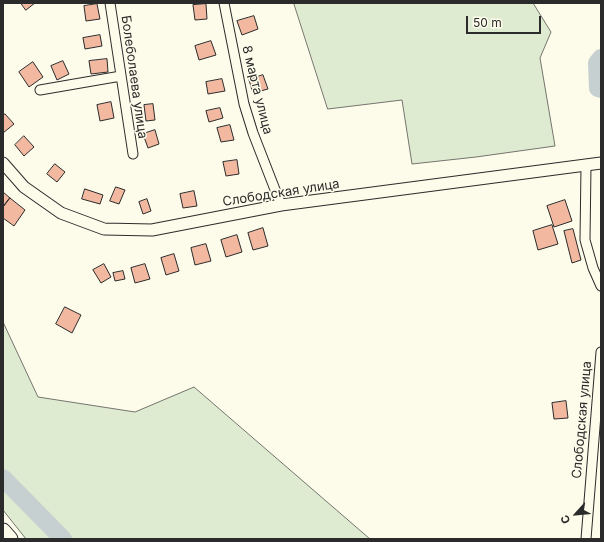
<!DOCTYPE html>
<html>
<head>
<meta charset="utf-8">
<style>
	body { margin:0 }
	#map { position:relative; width:604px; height:542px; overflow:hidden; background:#fdfbea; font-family:Inter,sans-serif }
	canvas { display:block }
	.frame { position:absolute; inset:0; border:4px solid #2b2b2b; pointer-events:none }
	.north { position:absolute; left:556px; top:494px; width:40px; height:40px; -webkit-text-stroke:3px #fdfbea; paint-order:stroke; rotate:243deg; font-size:11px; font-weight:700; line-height:16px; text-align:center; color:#2b2b2b }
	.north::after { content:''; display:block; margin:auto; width:14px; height:18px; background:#2b2b2b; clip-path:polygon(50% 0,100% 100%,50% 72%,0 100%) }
	.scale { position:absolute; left:466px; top:16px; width:75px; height:18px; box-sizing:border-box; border:2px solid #2b2b2b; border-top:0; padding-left:5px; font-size:12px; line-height:14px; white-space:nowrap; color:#2b2b2b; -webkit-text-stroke:3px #fdfbea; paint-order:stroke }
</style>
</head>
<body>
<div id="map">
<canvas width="604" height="542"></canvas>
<div class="frame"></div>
<div class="north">С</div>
<div class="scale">50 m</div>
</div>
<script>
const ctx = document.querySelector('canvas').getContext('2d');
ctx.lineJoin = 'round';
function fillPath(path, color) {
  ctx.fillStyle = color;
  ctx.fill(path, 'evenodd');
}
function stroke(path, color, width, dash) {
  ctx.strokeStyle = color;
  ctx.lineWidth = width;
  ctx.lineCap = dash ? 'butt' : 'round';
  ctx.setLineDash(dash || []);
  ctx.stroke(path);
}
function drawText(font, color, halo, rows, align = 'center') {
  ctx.font = font + ' Inter,sans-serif';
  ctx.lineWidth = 3;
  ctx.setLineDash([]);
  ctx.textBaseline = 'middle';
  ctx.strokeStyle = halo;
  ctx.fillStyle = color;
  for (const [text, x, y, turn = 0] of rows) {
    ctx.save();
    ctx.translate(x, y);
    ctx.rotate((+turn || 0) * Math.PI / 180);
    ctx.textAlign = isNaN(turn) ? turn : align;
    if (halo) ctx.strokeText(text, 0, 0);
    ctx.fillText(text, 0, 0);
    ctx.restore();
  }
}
const green = new Path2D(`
	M294,3H533L551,32L540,58L555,146L476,157L412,164L402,100L328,109Z
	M3,322L38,397L135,412L194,387L370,539H26L3,510Z`);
fillPath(green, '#deebd1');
stroke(green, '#74746e', 1);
stroke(new Path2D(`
	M601,58L597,63L598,88L601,89
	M3,478L63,539`), '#c7d0d0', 18);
const building = new Path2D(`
	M21,3H35L26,10Z
	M97,4L100,19L86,21L84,6Z
	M206,4L207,19L195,20L193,5Z
	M254,16L258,29L242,35L237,21Z
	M100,35L102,46L85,49L83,38Z
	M211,41L216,55L199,60L195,46Z
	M107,59L108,72L91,74L89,61Z
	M63,61L69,74L57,80L51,66Z
	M33,62L43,77L29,87L19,72Z
	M263,75L268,89L253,93L249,80Z
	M222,79L225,91L208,94L206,82Z
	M111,102L114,118L100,121L97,105Z
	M153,104L155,120L146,121L144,105Z
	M220,108L223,118L209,122L206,111Z
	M5,114L14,124L3,133V116Z
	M230,125L234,140L221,142L217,128Z
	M155,130L159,144L148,148L143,134Z
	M24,136L34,147L24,156L15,145Z
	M237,160L239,174L226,176L223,162Z
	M55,164L65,172L57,182L47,174Z
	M116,187L125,190L119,204L110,201Z
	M85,189L103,195L100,204L82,199Z
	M194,191L197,206L183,208L180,194Z
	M3,192L10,198L3,207Z
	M10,198L25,210L14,226L3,218V207Z
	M147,199L151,211L143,214L139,202Z
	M565,200L572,221L554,227L547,206Z
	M552,225L558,244L538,250L533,231Z
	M263,228L268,246L253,250L248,233Z
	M573,229L581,260L572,263L564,231Z
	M237,235L242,252L226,257L221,240Z
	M206,244L211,261L195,265L191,248Z
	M174,254L179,271L166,275L161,258Z
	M104,264L111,277L101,283L93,270Z
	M145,264L150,279L135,283L131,268Z
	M123,271L125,279L115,281L113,273Z
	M65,307L81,315L72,333L56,324Z
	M566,401L568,418L554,419L552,403Z`);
fillPath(building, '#f2b8a0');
stroke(building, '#2b2b2b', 1);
const minor = new Path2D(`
	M110,3L133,154
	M224,3L244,104L253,133L281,205
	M40,90L121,76
	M586,166L585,240L593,268L601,286
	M586,539L601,352`);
const tertiary = new Path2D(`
	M3,163L24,187L61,213L104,229L152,230L281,205L601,163`);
const trunk = new Path2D(`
	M3,531L10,539`);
stroke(minor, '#2b2b2b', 11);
stroke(tertiary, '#2b2b2b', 13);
stroke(trunk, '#2b2b2b', 17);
stroke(minor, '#fdfbea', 9);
stroke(tertiary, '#fdfbea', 11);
stroke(trunk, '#fdfbea', 15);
drawText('13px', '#2b2b2b', '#fdfbea', [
	["Болеболаева улица",134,77,82],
	["8 марта улица",257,90,76],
	["Слободская улица",281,193,-9],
	["Слободская улица",582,420,-85]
]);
</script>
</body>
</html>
